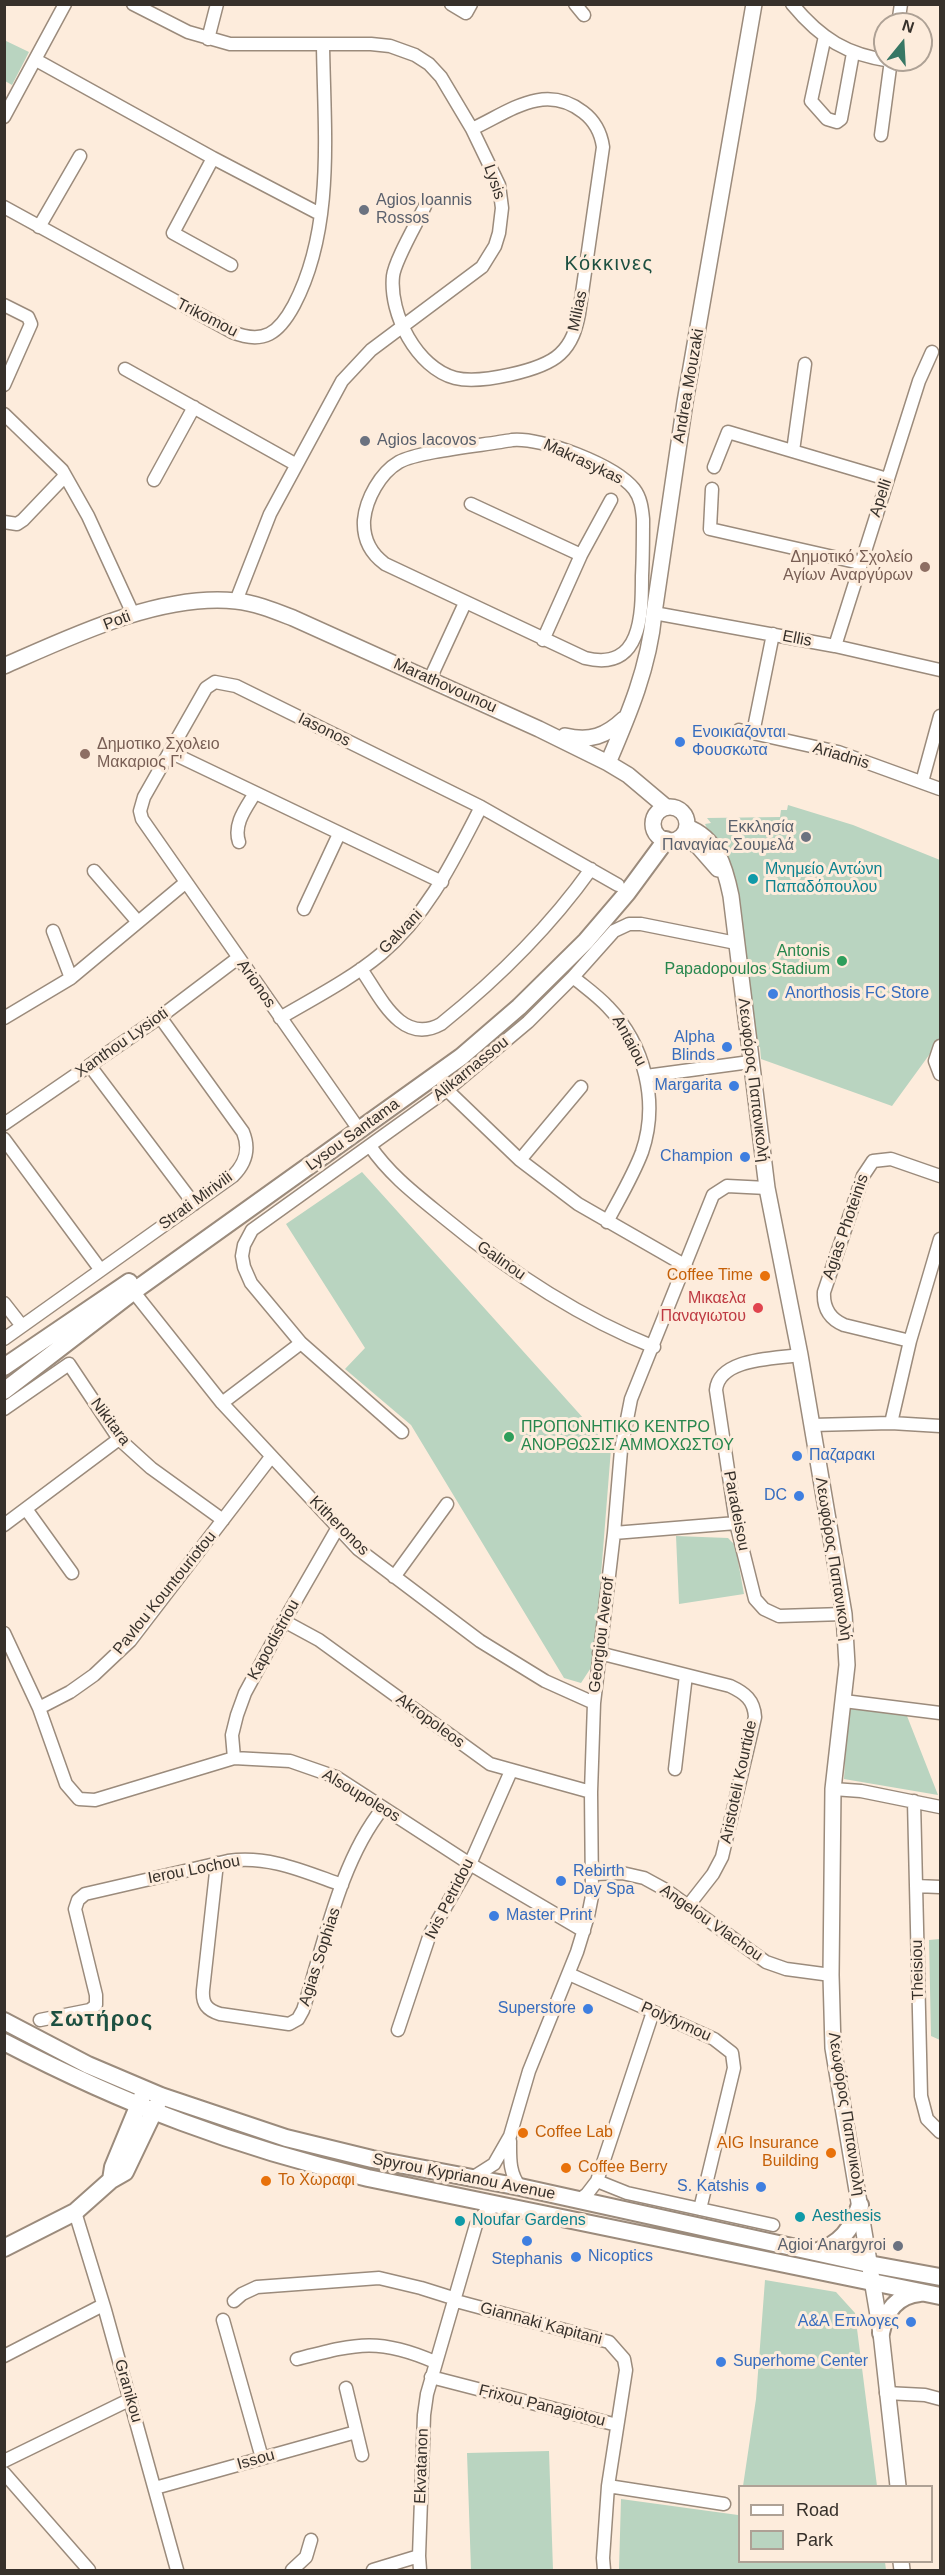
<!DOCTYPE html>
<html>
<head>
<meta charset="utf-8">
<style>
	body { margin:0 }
	#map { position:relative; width:945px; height:2575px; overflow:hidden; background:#fdecdc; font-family:Helvetica,sans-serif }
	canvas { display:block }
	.frame { position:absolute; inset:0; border:6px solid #37312b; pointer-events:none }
	.legend { position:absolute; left:738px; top:2485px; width:195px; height:78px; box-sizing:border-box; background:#fdecdc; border:2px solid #aea195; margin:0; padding:8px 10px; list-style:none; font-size:18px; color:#37312b }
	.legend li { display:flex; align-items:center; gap:12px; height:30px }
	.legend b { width:30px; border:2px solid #aea195 }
	.north { position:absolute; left:873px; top:12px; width:60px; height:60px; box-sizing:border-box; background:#fdecdc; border:2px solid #aea195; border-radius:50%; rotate:18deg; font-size:16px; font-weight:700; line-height:24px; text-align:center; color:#37312b }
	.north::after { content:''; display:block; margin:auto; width:21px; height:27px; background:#387764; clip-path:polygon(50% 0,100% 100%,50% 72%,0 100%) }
</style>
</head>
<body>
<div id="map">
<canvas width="945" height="2575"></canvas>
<div class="frame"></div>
<ul class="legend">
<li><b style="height:8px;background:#fff"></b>Road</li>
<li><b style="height:16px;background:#b9d4c0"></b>Park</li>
</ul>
<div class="north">N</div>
</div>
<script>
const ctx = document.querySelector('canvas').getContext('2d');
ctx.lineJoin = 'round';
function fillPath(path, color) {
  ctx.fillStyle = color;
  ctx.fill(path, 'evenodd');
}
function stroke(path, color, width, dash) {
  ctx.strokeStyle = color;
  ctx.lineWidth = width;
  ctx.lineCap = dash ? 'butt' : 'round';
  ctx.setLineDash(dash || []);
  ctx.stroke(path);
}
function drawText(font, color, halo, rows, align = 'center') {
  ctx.font = font + ' Helvetica,sans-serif';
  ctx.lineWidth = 6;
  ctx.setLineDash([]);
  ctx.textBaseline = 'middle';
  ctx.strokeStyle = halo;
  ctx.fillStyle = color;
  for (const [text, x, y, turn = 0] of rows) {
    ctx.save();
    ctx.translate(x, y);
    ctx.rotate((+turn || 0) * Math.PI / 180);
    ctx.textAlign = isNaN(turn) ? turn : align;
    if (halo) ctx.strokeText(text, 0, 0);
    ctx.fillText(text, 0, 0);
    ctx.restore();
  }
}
fillPath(new Path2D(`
	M4,40L29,52L12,85L5,81Z
	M788,805L853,825L940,860V1040L892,1106L761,1059L760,1047L756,1046L733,882L705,824L711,823L707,818L780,817L781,810H787Z
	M362,1172L611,1449L594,1663L581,1683L564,1678L411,1425L345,1369L365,1348L286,1224Z
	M676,1536L728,1538L735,1545L744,1594L679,1604Z
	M848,1707L907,1716L938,1795L844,1779Z
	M940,1939V2040L931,2036L929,1940Z
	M765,2280L836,2292L855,2313L877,2486H743L756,2399Z
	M549,2451L553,2570H471L467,2453Z
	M621,2499L738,2515L739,2508L740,2562H885L886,2570H619Z`), '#b9d4c0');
const minor = new Path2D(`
	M133,4L188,32L230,44H371L390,46L415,55L429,64L441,77L472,129L499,185L502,208L499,233L495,246L482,267L371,350L342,381L270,514L236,601
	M451,4L466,13L471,4
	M575,4L584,15
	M792,4C821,39 847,55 891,61
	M898,24L901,4
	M825,36L811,101L827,119L837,122L841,119L853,53
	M208,39L217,4
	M36,60L213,158L320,214
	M4,117L65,4
	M881,135L891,60
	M213,158L173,233L231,265
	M425,206C417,223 395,260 393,276C389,314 417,368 455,378C480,384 542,371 560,354C572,343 576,329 579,314L603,147C601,133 595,121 583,112C544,82 509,112 472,129
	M4,207L232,332C264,345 279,333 294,305C335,227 324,130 323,44
	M39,227L80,156
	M4,305L28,317L31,324L4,385
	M125,369L295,464
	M4,414L62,470L88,516L133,614
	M512,440C542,437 615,465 634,489C641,498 642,509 643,519C643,538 643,557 642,576C642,614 642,672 585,658L385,564C370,553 363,538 364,520C366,499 380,473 399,462C419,451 486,445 512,440Z
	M793,451L805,364
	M714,467L728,432L887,479
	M154,480L194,407
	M712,489L710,529L860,563
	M471,504L581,555
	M4,522L17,524L23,520L65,476
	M654,613L835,646L940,670
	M543,640L581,555L611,500
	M835,646L919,381L932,352
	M430,679L465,603
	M739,730L838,752L940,789
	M753,733L773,634
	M170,752L442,882
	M922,782L940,716
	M239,842C233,824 246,808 255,793
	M94,871L138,922
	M304,909L339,834
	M53,931L71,978
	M361,969C380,996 401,1046 441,1024C497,979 549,928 591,869
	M573,977C585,987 598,996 608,1007C645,1045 659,1102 642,1152C633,1176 619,1199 607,1222
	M4,1018L71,978L185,883
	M280,1018C314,998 351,979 381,954C428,914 453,861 481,807
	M940,1046L935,1061L940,1074
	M90,1066L194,1204
	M646,1076L750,1062
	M447,1090L520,1160L578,1204L686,1266
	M4,1124L160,1017L238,958
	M360,1131L142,819L140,811L144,797L206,688L215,682L236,686L481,807L618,885
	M4,1139L100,1269
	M370,1146C389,1174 415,1194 442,1216C506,1269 576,1316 654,1347
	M520,1160L581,1087
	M129,1286L222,1403L358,1549L480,1641L545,1681L594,1703
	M4,1303L22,1326
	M4,1339L233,1176C246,1163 250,1149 243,1132L160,1017
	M910,1341L844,1325C830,1319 823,1308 824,1292L863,1176L873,1161L891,1159L940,1176
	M800,1355C774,1359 719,1358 716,1390L736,1523L755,1599L764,1609L779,1616L844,1614
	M222,1403L301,1343
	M4,1409L69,1364L119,1439L151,1468L223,1520
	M891,1423L910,1341L940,1239
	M812,1425L891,1423L940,1426
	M402,1432L301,1343L251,1283L244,1267L242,1256L244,1245L252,1230L447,1090L528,1022L573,977L614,931L629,924H641L736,943
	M26,1509L72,1573
	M4,1525L119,1439
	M614,1533L736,1523
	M394,1577L447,1504
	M284,1621L319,1640L490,1764L591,1792
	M4,1633L39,1708L66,1784L79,1799L95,1800L234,1758L290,1761L336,1777L470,1864L584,1931
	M599,1653L730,1686C745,1693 754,1700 755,1717L722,1857L713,1874L688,1906
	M844,1701L940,1713
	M39,1708L70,1692L94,1675L130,1641L271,1457
	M234,1758L232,1735L237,1715L245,1693L284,1621L337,1529
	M675,1769L686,1675
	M833,1789L861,1791L940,1807
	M914,1801L921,2096L927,2119L940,2132
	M217,1863L203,1990C202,2004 207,2010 220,2014L289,2024L298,2019L303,2010C324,1945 340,1861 383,1808
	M592,1874L622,1873L644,1878L666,1890L766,1962L786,1969L831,1975
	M916,1886L940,1887
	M569,1974L714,2039L732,2053L734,2068L700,2209
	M40,2020L90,2010L96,2005V1995L75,1909L78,1900L85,1894L228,1861C269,1855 305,1872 342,1885
	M398,2030L430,1934L470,1864L511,1771
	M510,2141C510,2158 509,2173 520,2187
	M472,2178L494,2164L510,2136L529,2071L577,1952L588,1916L592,1896L591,1792L594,1703L614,1533L621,1450L631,1399L713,1195L727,1186L767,1188
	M597,2181L627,2193L773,2225
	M579,2200L587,2194L597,2181L653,2012
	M75,2212L105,2310L177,2570
	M234,2301L242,2294L257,2287L379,2278L421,2288L456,2299
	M456,2301L609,2342L624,2359L626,2370L608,2486L603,2558L604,2570
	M223,2320L262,2458
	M4,2356L103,2305
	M297,2359C356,2344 378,2337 435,2362
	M431,2377L617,2425
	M346,2388L362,2455
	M886,2393L925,2395L940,2399
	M4,2461L131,2399
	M4,2473L89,2570
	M608,2486L724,2504
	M155,2488L356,2432
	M292,2570L306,2557L311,2540
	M373,2570L419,2556
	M420,2570L419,2556L424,2415L427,2394L476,2225L486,2211L498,2204`);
const tertiary = new Path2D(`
	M4,666C72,636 161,593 236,601C256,603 275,611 293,618L539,729L608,763L628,775L666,807
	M565,736C590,742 606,736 624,719
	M608,763C629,714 649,667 654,613L685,402L754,4
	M653 824a17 17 0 1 1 34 0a17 17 0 1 1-34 0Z
	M687,827C717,838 725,867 731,896L767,1188L800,1355L844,1614L847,1665L833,1789L831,1975L833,2048L881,2333L898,2486
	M679,839L697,845L718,869
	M901,2562L902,2570`);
const secondary = new Path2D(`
	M4,1367L129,1282
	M4,1391L134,1291L461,1057L519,1007L586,941L627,893L666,840
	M4,2021L88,2065L161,2096L286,2138L372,2159L520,2187L869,2264L940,2277
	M4,2042C125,2105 236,2147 368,2178L940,2296
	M111,2180L113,2167L142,2097
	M4,2248L75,2212L111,2180L125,2172L157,2105
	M815,2252C840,2245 852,2229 860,2205
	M881,2333C885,2312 897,2295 920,2293`);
stroke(minor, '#9b8b7c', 15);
stroke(tertiary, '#9b8b7c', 18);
stroke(secondary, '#9b8b7c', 20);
stroke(minor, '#fff', 12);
stroke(tertiary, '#fff', 15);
stroke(secondary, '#fff', 16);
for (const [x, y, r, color] of [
	[364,210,6,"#6b7280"],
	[365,441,6,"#6b7280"],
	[925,567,6,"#8d6e63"],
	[680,742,6,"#3f7fe0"],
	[85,754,6,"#8d6e63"],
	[806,837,6,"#6b7280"],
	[753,879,6,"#0f9aa8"],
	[842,961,6,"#2e9e5b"],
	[773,994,6,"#3f7fe0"],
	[727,1047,6,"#3f7fe0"],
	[734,1086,6,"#3f7fe0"],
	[745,1157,6,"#3f7fe0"],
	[765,1276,6,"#e8710a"],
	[758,1308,6,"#e0444e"],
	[509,1437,6,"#2e9e5b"],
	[797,1456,6,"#3f7fe0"],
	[799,1496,6,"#3f7fe0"],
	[561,1881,6,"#3f7fe0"],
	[494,1916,6,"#3f7fe0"],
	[588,2009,6,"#3f7fe0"],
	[523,2133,6,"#e8710a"],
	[831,2153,6,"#e8710a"],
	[566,2168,6,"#e8710a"],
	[266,2181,6,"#e8710a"],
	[761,2187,6,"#3f7fe0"],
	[800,2217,6,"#0f9aa8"],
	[460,2221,6,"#0f9aa8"],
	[527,2241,6,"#3f7fe0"],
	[898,2246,6,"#6b7280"],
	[576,2257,6,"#3f7fe0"],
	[911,2322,6,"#3f7fe0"],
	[721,2362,6,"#3f7fe0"]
]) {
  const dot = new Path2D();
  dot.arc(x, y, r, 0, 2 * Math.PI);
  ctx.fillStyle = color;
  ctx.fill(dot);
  stroke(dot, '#fdecdc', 2);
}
drawText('16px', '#37312b', '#fdecdc', [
	["Lysis",494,182,71],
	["Milias",578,311,-78],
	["Trikomou",207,318,27],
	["Andrea Mouzaki",689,386,-80],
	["Makrasykas",583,462,25],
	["Apelli",881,498,-72],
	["Poti",117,621,-21],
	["Ellis",797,639,11],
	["Marathovounou",445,686,24],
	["Iasonos",324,730,26],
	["Ariadnis",841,756,17],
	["Galvani",401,932,-46],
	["Arionos",256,984,55],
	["Antaiou",629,1041,62],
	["Xanthou Lysioti",122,1043,-35],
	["Alikarnassou",471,1069,-39],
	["Λεωφόρος Παπανικολή",753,1080,83],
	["Lysou Santama",353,1135,-36],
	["Strati Mirivili",196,1201,-36],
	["Agias Photeinis",846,1227,-71],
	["Galinou",501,1261,35],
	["Nikitara",110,1422,53],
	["Paradeisou",736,1511,79],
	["Kitheronos",339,1526,45],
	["Λεωφόρος Παπανικολή",833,1559,81],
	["Pavlou Kountouriotou",165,1593,-51],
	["Georgiou Averof",602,1635,-83],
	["Kapodistriou",274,1640,-61],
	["Akropoleos",430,1721,36],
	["Aristoteli Kourtide",739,1782,-78],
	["Alsoupoleos",361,1796,31],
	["Ierou Lochou",194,1870,-11],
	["Ivis Petridou",450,1899,-63],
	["Angelou Vlachou",711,1923,35],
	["Agias Sophias",320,1957,-72],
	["Theisiou",918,1970,-91],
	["Polyfymou",676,2022,24],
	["Λεωφόρος Παπανικολή",846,2114,81],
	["Spyrou Kyprianou Avenue",464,2177,11],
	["Giannaki Kapitani",541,2324,15],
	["Granikou",128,2391,74],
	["Frixou Panagiotou",542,2406,14],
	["Issou",256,2460,-16],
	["Ekvatanon",422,2466,-88]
]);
drawText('16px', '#5b616d', '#fdecdc', [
	["Agios Ioannis",376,201],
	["Rossos",376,219],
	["Agios Iacovos",377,441],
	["Εκκλησία",794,828,"right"],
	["Παναγίας Σουμελά",794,846,"right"],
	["Agioi Anargyroi",886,2246,"right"]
], 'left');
drawText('16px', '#785e54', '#fdecdc', [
	["Δημοτικό Σχολείο",913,558],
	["Αγίων Αναργύρων",913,576],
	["Δημοτικο Σχολειο",97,745,"left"],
	["Μακαριος Γ'",97,763,"left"]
], 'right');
drawText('16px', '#366cbe', '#fdecdc', [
	["Ενοικιαζονται",692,733],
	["Φουσκωτα",692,751],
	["Anorthosis FC Store",785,994],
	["Alpha",715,1038,"right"],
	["Blinds",715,1056,"right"],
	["Margarita",722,1086,"right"],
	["Champion",733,1157,"right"],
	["Παζαρακι",809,1456],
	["DC",787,1496,"right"],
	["Rebirth",573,1872],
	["Day Spa",573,1890],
	["Master Print",506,1916],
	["Superstore",576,2009,"right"],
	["S. Katshis",749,2187,"right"],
	["Nicoptics",588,2257],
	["Stephanis",527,2260,"center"],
	["Α&Α Επιλογες",899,2322,"right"],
	["Superhome Center",733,2362]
], 'left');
drawText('16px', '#0d838f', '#fdecdc', [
	["Μνημείο Αντώνη",765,870],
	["Παπαδόπουλου",765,888],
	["Aesthesis",812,2217],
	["Noufar Gardens",472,2221]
], 'left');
drawText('16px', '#27864d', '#fdecdc', [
	["Antonis",830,952],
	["Papadopoulos Stadium",830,970],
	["ΠΡΟΠΟΝΗΤΙΚΟ ΚΕΝΤΡΟ",521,1428,"left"],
	["ΑΝΟΡΘΩΣΙΣ ΑΜΜΟΧΩΣΤΟΥ",521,1446,"left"]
], 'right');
drawText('16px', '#c56008', '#fdecdc', [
	["Coffee Time",753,1276,"right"],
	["Coffee Lab",535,2133],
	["AIG Insurance",819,2144,"right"],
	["Building",819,2162,"right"],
	["Coffee Berry",578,2168],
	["Το Χωραφι",278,2181]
], 'left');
drawText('16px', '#be3a42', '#fdecdc', [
	["Μικαελα",746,1299],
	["Παναγιωτου",746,1317]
], 'right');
ctx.letterSpacing = '1.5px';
drawText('20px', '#1d5041', '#fdecdc', [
	["Κόκκινες",609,264]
]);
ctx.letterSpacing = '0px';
ctx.letterSpacing = '1.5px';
drawText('bold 22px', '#1d5041', '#fdecdc', [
	["Σωτήρος",102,2020]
]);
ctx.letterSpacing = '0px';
</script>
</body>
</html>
